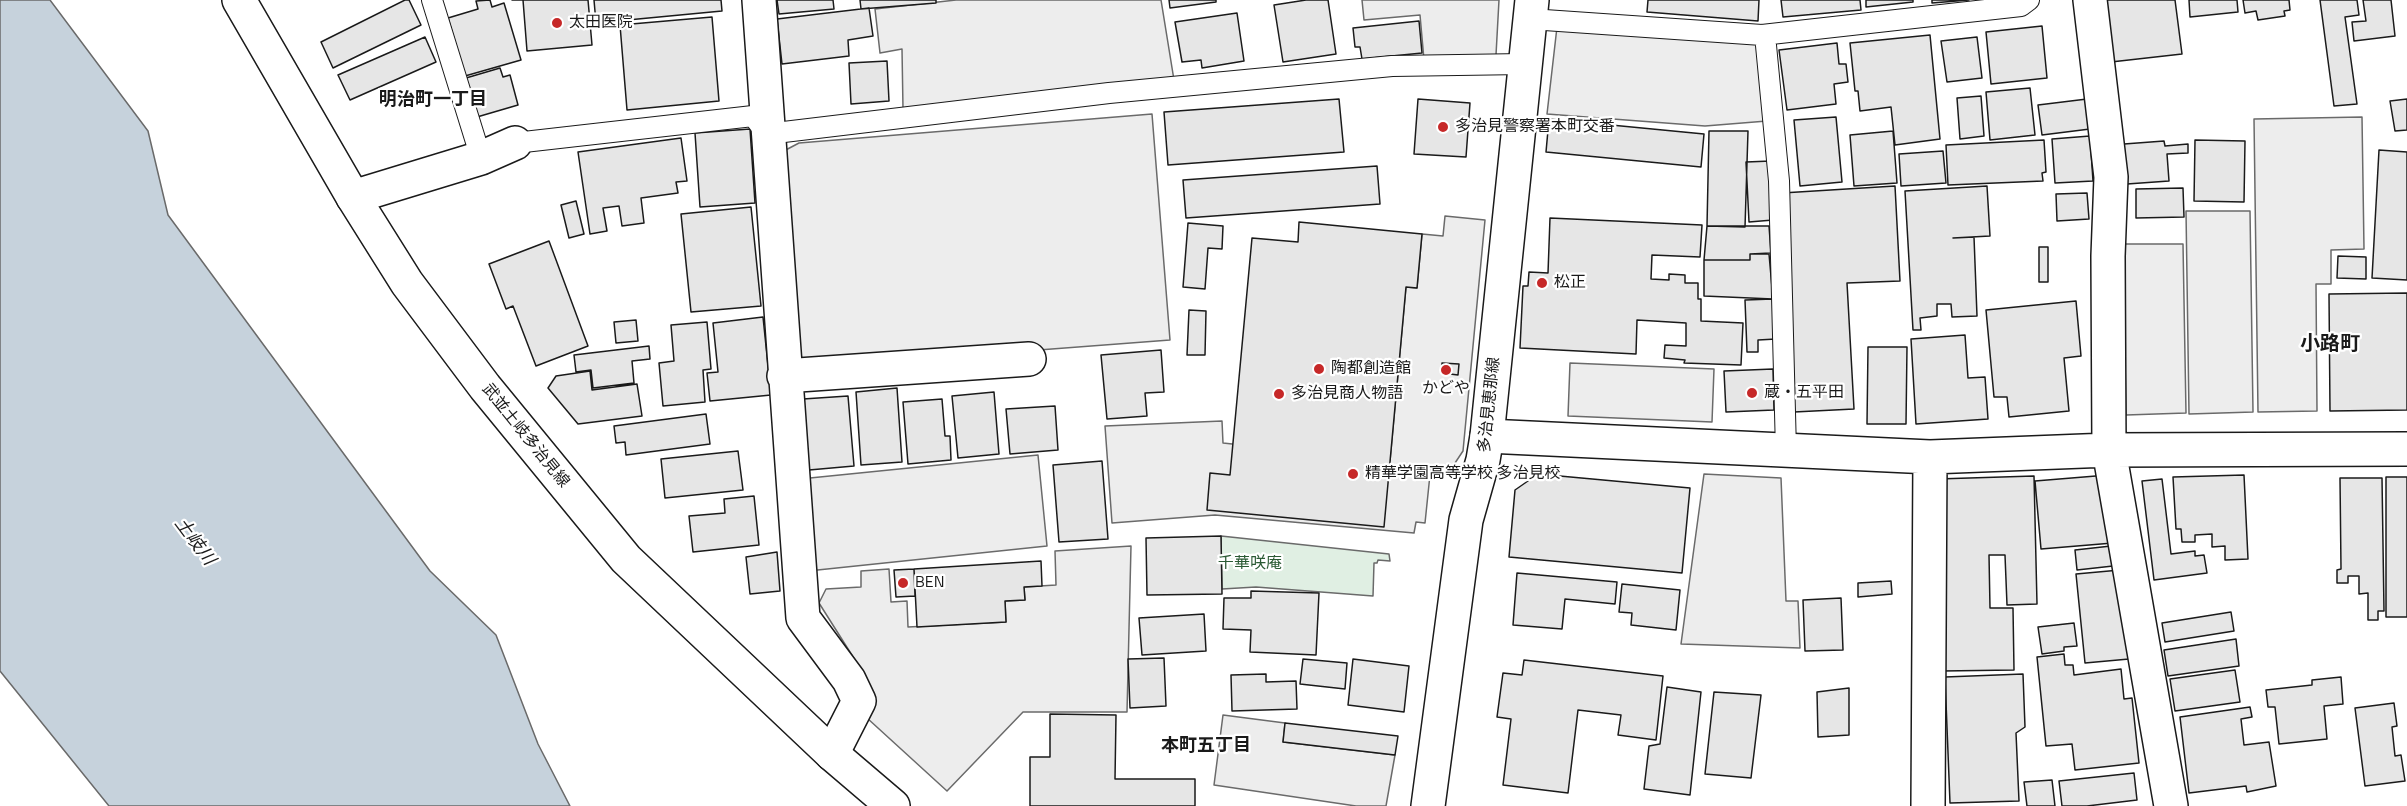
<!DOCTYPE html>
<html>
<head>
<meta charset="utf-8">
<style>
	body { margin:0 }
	canvas { display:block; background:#fff }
</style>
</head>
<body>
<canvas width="2407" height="806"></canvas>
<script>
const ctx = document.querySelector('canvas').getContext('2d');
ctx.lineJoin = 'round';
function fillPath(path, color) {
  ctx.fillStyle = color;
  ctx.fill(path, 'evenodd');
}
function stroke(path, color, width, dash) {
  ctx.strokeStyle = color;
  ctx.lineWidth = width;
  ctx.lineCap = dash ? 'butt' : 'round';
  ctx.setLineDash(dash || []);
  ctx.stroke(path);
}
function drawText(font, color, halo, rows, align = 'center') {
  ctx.font = font + ' "Titillium Web","Noto Sans JP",sans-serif';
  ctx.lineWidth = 4.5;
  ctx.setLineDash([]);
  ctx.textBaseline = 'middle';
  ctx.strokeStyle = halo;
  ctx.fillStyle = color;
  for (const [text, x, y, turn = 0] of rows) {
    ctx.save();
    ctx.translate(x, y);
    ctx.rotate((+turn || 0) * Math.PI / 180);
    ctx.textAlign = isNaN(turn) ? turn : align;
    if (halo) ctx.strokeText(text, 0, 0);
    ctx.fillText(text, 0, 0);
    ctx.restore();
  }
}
const green = new Path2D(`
	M1221,536L1389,554L1390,561L1378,560L1377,563H1374L1373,596L1256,587L1222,589Z`);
fillPath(green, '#e0efe3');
stroke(green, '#6a6a6a', 1.5);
const parking = new Path2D(`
	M956,0H1161L1174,80L903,109L902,49L880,53L875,9Z
	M1362,0H1499L1496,55L1424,60L1420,15L1364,20Z
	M1557,27L1764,42L1767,121L1705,126L1547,114Z
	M1152,114L1170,340L789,369L780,153L799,143Z
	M2362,117L2364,249L2331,250V284H2316L2317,411L2258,412L2254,119Z
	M2186,211H2250L2253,412L2189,414Z
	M1445,216L1485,220L1463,451L1453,466L1431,465L1425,523L1416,522L1414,533L1215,515L1112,523L1105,426L1222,421L1223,443L1390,461L1406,287L1417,288L1422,234L1443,236Z
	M2123,244H2183L2186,413L2126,415Z
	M1570,363L1714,369L1712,422L1568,416Z
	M1038,455L1047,546L808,571L800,479Z
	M1704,474L1781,478L1786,601H1798L1800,648L1681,644Z
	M1131,546L1127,712H1023L947,791L867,718V679L819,603L826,589L861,587V571L889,569L891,602L907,601L908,627L1006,622L1005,601L1025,600L1024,587L1056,585L1055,551Z
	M1223,715L1285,723L1283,742L1395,755L1386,806H1356L1214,785Z`);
fillPath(parking, '#ededed');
stroke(parking, '#6a6a6a', 1.5);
const water = new Path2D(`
	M0,0H50L148,131L168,215L430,571L496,635L538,744L570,806H109L0,671Z`);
fillPath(water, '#c6d2dc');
stroke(water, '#6a6a6a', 1.5);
const building = new Path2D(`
	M405,0H409L421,25L333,68L321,42Z
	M490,0L492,7L504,3L521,60L465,76L448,18L478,9L476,1Z
	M512,0H588L592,45L527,51L523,0Z
	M594,0H721L722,11L596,23Z
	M777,0H833L834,9L779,14Z
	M860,0H936V3L861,9Z
	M1169,0H1216V2L1170,8Z
	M1306,0H1328L1336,54L1283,62L1274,5Z
	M1648,0H1759L1758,21L1647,12Z
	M1781,0H1860L1861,10L1783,17Z
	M1866,0H1913V2L1866,7Z
	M1932,0H1969L1932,3Z
	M2104,0H2175L2182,54L2111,62Z
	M2189,0H2237L2238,12L2190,17Z
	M2243,0H2289L2290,10L2284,11L2285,16L2258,20L2256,11L2245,13Z
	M2320,0H2357L2359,15L2345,17L2357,104L2334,106Z
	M2363,0H2391L2395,36L2354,41L2352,22L2366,21Z
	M869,8L873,36L848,40L849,56L782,64L777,19Z
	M1237,13L1244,61L1202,68L1201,60L1182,62L1175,22Z
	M712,17L719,101L627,110L620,25Z
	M1419,21L1422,53L1362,59L1360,47H1355L1353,28Z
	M2042,26L2047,78L1991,84L1986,32Z
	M1930,35L1940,139L1895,145L1891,107L1860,111L1858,91H1855L1850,43Z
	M425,37L436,62L350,100L338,75Z
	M1977,37L1982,78L1947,82L1941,41Z
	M1837,43L1839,64H1846L1848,82L1834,84L1836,104L1787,110L1779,50Z
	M887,61L889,101L851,104L849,63Z
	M500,68L503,77L510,75L518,105L477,117L466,78Z
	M2030,88L2035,135L1990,140L1986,92Z
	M1981,96L1984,136L1960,139L1957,98Z
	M1339,99L1344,152L1168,165L1164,112Z
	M1418,99L1470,103L1466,157L1414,154Z
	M2087,99L2090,129L2042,135L2038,105Z
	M2407,99V130L2395,131L2390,101Z
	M1836,117L1842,182L1800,186L1794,120Z
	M1549,119L1704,134L1701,167L1546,152Z
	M750,129L755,203L700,207L695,133Z
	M1709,131H1748L1745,227L1707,226Z
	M1893,131L1897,183L1854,186L1850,135Z
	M2090,136L2093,181L2055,183L2052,139Z
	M681,138L687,181L676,182L678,193L641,198L644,223L622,226L619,206L603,208L607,231L590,234L578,152Z
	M2044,140L2046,172L2042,173L2043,181L1948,185L1946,145Z
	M2195,140L2245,141L2244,202L2194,201Z
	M2164,141L2165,146L2188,144V153L2167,154L2169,181L2127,184L2124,144Z
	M2379,150L2407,152V280L2372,278Z
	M1943,151L1946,183L1901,186L1899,154Z
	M1771,161L1773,220L1749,222L1746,162Z
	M1377,166L1380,204L1186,218L1183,180Z
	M1895,186L1900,281L1847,283L1854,409L1794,412L1782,193Z
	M1987,186L1990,236L1953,238L1974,237L1977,316L1952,317L1951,304H1937V316L1920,318L1921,330H1913L1905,191Z
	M2183,188L2184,217L2136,218V189Z
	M2087,193L2089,219L2057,221L2056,194Z
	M576,201L584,234L569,238L561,205Z
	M751,207L761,306L691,312L681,214Z
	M1550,218L1702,225L1700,257L1652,255L1651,279L1669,280V274L1685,275V283H1698V299H1701V321L1743,323L1741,365L1684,363L1685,360L1664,358L1665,345L1686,346V323L1637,320L1636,354L1520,348L1523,286H1528L1529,272L1548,273Z
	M1299,222L1422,234L1417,288L1406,287L1384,527L1207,510L1210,473L1230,475L1252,238L1298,242Z
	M1188,223L1223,226L1222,249L1208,248L1205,289L1183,287Z
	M1707,226H1769L1771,253L1750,254V260H1704Z
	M549,241L588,346L536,366L513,306L506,309L489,264Z
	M2039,247H2048V282H2039Z
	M1750,254H1769L1773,299L1704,296V260H1750Z
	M2338,256L2366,257V279L2337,278Z
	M2407,293V410L2330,411L2329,294Z
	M1773,299L1776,339L1758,340V352H1747L1745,300Z
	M2076,301L2081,356L2064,358L2069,411L2009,417L2007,397H1994L1986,310Z
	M1189,310L1206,311L1205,355H1187Z
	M763,317L771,395L710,401L707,373L718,372L713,323Z
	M636,320L638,341L616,343L614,322Z
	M707,322L711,369L703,370L705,402L663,406L659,363L674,361L671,325Z
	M1965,335L1968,378L1985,377L1988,419L1916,424L1911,339Z
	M649,346L650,359L632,361L634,383L593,388L591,370L576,372L574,355Z
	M1868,347H1907L1906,424H1867Z
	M1161,350L1164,392L1145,393L1147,416L1107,419L1101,355Z
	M1442,363L1459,364L1458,375L1442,373Z
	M1773,369L1774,410L1726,412L1724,371Z
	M590,371L592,390L637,384L642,416L578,424L548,388L556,376Z
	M897,388L902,462L861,465L856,392Z
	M994,392L999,454L958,458L952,396Z
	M848,396L854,466L809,470L803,399Z
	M942,399L945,436H950L951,460L908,464L903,402Z
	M1055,406L1058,450L1010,454L1006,409Z
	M706,414L710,444L626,455L625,442L616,443L614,426Z
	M738,451L743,490L665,498L661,459Z
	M1102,461L1108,539L1059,542L1053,465Z
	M1538,474L1690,488L1682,573L1509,557L1515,490Z
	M2108,475L2113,543L2041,549L2035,481Z
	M2244,475L2248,559L2225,560V546L2212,547V534L2195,535V542H2182L2181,529H2176L2173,477Z
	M2034,476L2037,604L2007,605L2005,555H1989L1990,608H2013L2014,670L1942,671L1937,479Z
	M2386,477H2407V617H2386Z
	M2340,478H2382L2384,611H2378V620H2368V593L2359,594V576H2348V583H2337V570L2341,569Z
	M2162,479L2171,554L2195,551V556L2204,555L2207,573L2154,580L2142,481Z
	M754,496L759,545L693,552L689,516L725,513L724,499Z
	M1221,536L1222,594L1147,595L1146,538Z
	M2111,546L2113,566L2077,570L2075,550Z
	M777,552L780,591L750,594L746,557Z
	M1041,561L1042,586L1024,587L1025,600L1005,601L1006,622L917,627L914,569Z
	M914,569L915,596L896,597L894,570Z
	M2120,570L2129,659L2085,663L2076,574Z
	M1517,573L1617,582L1615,604L1565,599L1562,629L1513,625Z
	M1891,581L1892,594L1858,597V583Z
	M1622,584L1680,590L1676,630L1631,625L1632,613L1619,612Z
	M1251,591L1319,593L1316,655L1250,652L1251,630L1223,629L1224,598H1251Z
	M1841,598L1843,650L1805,651L1803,600Z
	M2231,612L2234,631L2165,642L2162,623Z
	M1204,614L1206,651L1142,655L1139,618Z
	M2074,623L2077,646L2064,647V651L2042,654L2038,627Z
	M2236,639L2239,666L2168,676L2164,650Z
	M2064,654L2065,665H2073L2074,675L2121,669L2124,699L2132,698L2139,763L2075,770L2072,744L2046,746L2037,657Z
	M1164,658L1166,706L1130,708L1128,659Z
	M1303,659L1347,663L1345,689L1300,684Z
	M1353,659L1409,666L1404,712L1348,705Z
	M1524,660L1663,676L1656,740L1618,735L1621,715L1578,710L1568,793L1503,785L1511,719L1497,717L1503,673L1522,675Z
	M2235,670L2240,702L2175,711L2170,679Z
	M1266,674V682L1296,681L1297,709L1232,711L1231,675Z
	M2023,674L2025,727L2016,733L2019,801L1950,803L1945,677Z
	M2341,677L2343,704L2324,706L2327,739L2279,744L2275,707H2268L2266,690L2312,685V680Z
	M1667,687L1701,692L1690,795L1644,789L1649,746L1660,744Z
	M1849,688V735L1818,737L1817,692Z
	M1714,692L1761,695L1751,778L1705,774Z
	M2394,703L2397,726L2392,727L2395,756L2401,755L2405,781L2365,786L2355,708Z
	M2250,707L2252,717L2241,719L2244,745L2269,742L2276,786L2247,792L2246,786L2189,793L2180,717Z
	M1050,714L1116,715L1115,779H1195V806H1030V757H1050Z
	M1285,723L1398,736L1395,755L1283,742Z
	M2134,773L2137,800L2087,806H2062L2059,781Z
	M2052,780L2055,806H2027L2024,782Z`);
fillPath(building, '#e6e6e6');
stroke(building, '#1a1a1a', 1.5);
const lane = new Path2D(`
	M432,0L481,158
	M1530,19L1762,35L2021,6L2029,0
	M1765,35L1779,181L1786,451
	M515,143L753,116L767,134L1109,93L1392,66L1524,64`);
const street = new Path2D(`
	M759,0L803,618L849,680L859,701L832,754
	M2090,0L2111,177L2108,256L2109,450L2171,806
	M353,197L481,158L515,143
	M784,376L1029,359
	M1487,436L1930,457L2109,450L2407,449
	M1928,806L1930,457`);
const secondary = new Path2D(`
	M239,0L353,197L407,283L485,387L626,559L832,754L893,806`);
const primary = new Path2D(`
	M1428,806L1466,520L1483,460L1487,436L1532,0`);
stroke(lane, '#1a1a1a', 22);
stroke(street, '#1a1a1a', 36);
stroke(secondary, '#1a1a1a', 36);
stroke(primary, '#1a1a1a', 36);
stroke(lane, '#fff', 20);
stroke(street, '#fff', 33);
stroke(secondary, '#fff', 33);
stroke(primary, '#fff', 33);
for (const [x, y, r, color] of [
	[557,23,6,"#c62828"],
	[1443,127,6,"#c62828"],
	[1542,283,6,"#c62828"],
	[1319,369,6,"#c62828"],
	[1446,370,6,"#c62828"],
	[1752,393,6,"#c62828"],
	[1279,394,6,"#c62828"],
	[1353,474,6,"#c62828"],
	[903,583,6,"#c62828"]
]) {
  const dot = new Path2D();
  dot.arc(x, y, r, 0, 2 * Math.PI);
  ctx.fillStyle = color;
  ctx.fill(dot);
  stroke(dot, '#fff', 2);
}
drawText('16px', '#1a1a1a', '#fff', [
	["太田医院",569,23],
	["多治見警察署本町交番",1455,127],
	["松正",1554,283],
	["陶都創造館",1331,369],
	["かどや",1446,389,"center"],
	["蔵・五平田",1764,393],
	["多治見商人物語",1291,394],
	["精華学園高等学校 多治見校",1365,474],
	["BEN",915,583]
], 'left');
drawText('16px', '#1a1a1a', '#fff', [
	["多治見恵那線",1490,405,-84],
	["武並土岐多治見線",525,436,51]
]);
drawText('16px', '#2b5a34', '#fff', [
	["千華咲庵",1250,564]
]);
drawText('bold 18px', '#1a1a1a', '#fff', [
	["明治町一丁目",433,101],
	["本町五丁目",1206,747]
]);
drawText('italic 18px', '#1a1a1a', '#fff', [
	["土岐川",194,542,53]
]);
drawText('bold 20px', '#1a1a1a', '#fff', [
	["小路町",2330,345]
]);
</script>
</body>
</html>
